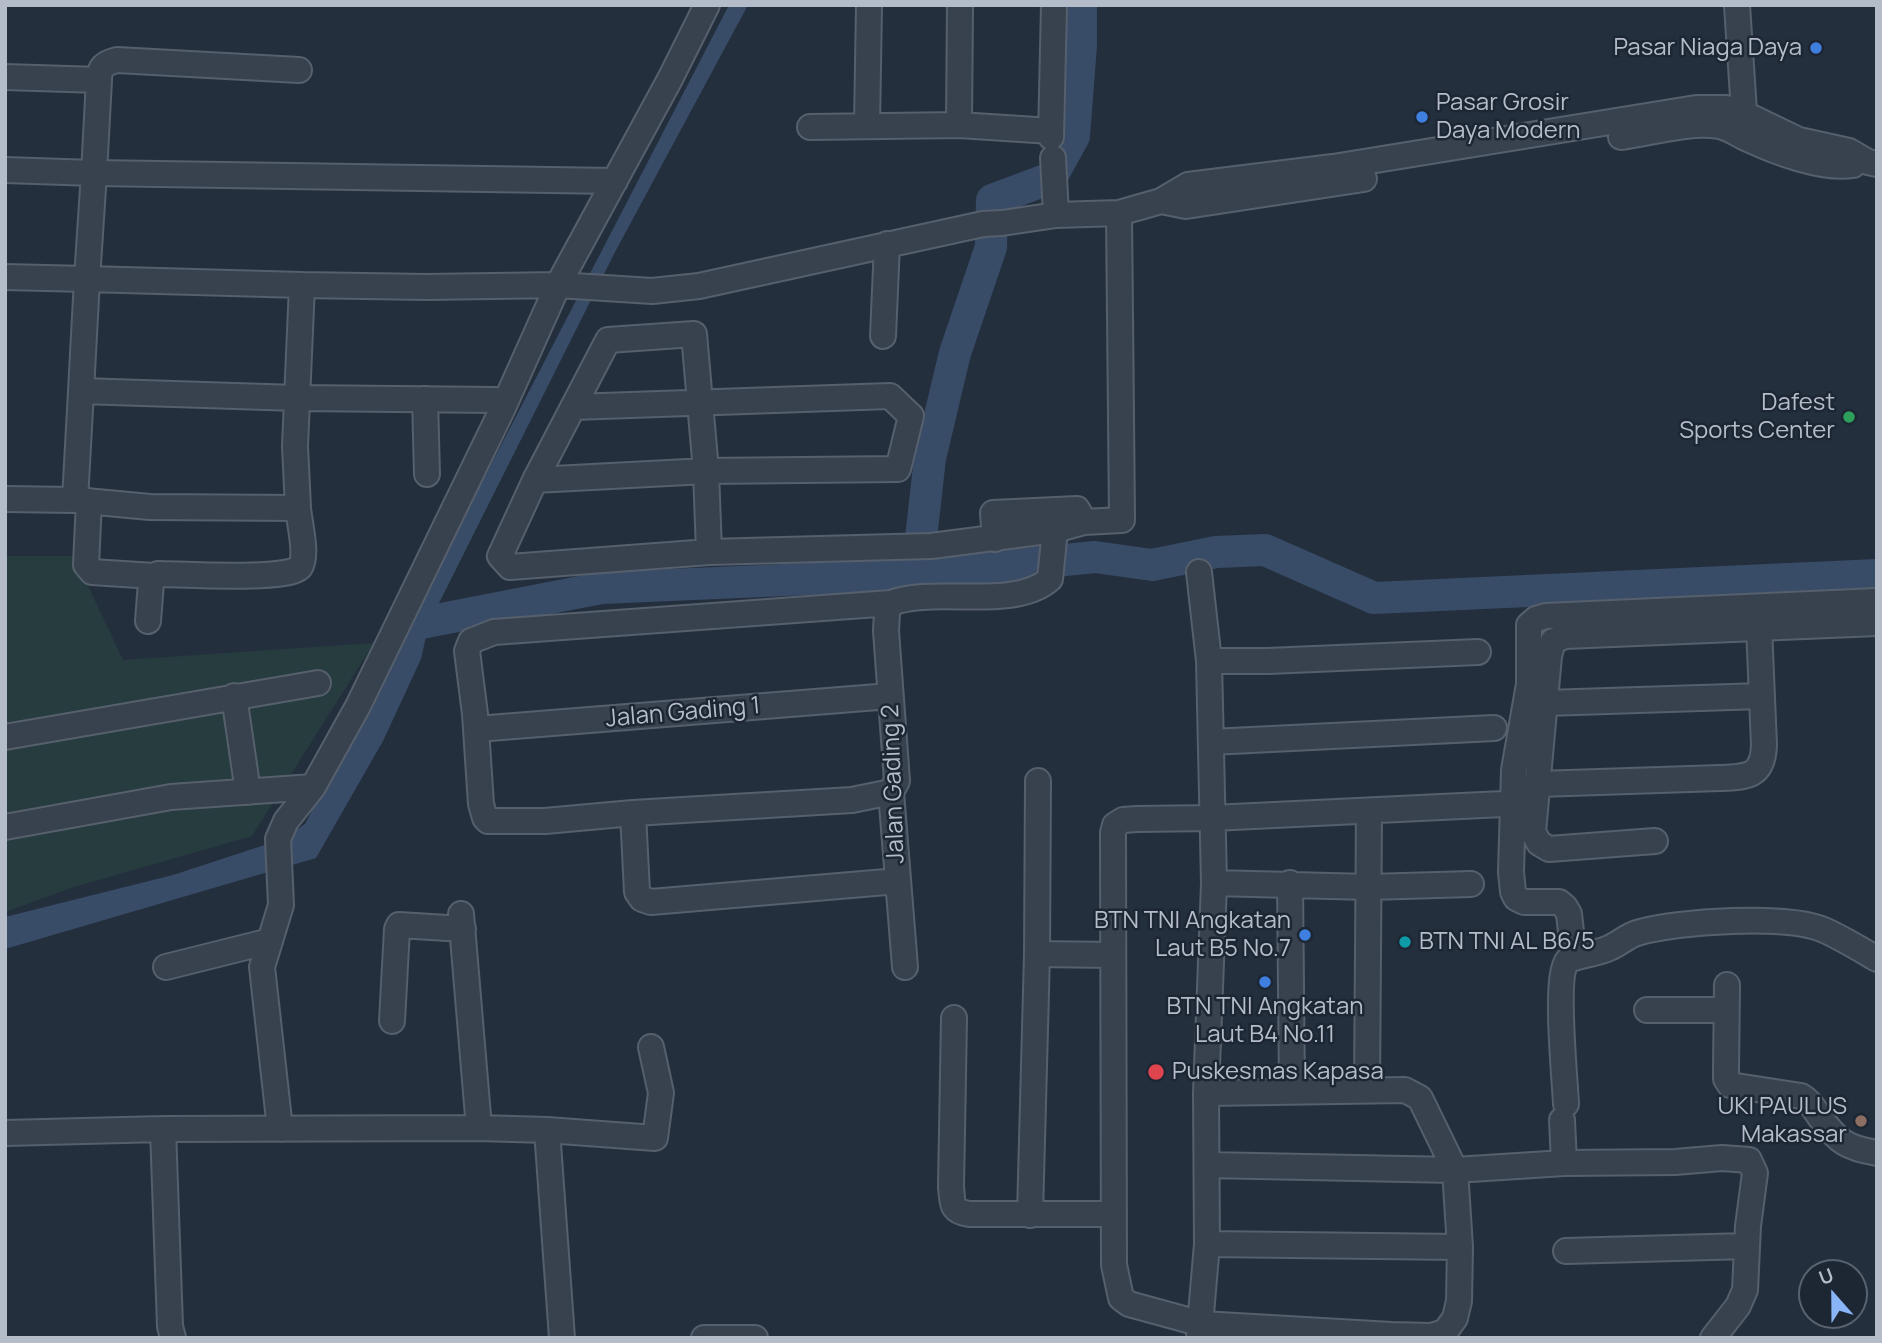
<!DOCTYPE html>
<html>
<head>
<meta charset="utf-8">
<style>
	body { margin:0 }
	#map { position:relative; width:1882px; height:1343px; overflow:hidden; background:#242f3e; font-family:Manrope,sans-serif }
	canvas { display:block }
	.frame { position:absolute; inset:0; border:7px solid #b4bcc9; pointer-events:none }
	.north { position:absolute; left:1798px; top:1259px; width:70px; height:70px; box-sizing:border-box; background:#1d2633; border:2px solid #59626f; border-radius:50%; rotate:339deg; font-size:19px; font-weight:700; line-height:28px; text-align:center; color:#b4bcc9 }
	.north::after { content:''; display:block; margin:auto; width:24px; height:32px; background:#8ab4f8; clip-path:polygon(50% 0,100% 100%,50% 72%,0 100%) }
</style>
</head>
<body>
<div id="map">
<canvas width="1882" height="1343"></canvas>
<div class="frame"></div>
<div class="north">U</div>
</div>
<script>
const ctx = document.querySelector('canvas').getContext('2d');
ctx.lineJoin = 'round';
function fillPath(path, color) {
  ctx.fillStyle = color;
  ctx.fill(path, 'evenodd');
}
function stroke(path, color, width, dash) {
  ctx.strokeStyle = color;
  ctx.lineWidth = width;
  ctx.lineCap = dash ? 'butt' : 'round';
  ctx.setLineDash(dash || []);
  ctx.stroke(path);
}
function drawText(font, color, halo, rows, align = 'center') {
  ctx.font = font + ' Manrope,sans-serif';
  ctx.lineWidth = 5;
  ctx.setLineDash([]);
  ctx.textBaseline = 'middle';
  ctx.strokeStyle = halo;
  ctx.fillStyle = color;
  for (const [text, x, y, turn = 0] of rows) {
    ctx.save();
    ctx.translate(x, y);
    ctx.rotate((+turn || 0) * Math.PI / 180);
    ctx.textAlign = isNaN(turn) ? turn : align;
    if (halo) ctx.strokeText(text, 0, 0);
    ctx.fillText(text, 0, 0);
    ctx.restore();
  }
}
fillPath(new Path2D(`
	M5,556H74L123,660L374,643L252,836L74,887L5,912Z`), '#263c3f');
fillPath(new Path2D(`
	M729,5H748L614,254L429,623L421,659L383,741L316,858L5,949V917L173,875L283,839L305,824Z`), '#394c67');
stroke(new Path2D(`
	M917,574L930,458L955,353L991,247L992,200L1051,178L1074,136L1081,45V5
	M421,623L601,588L924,574L1095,557L1152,565L1216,552L1265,550L1374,598L1877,575`), '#394c67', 32);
const minor = new Path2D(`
	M1737,5L1745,127
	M5,77L99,80L94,173L5,170
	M99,80C99,67 105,63 117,60L299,70
	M959,125L960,5
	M867,126L869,5
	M810,127L959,125L1051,131
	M1051,137L1054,5
	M1621,137C1650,133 1690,121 1719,126C1730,128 1738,135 1748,139C1776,152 1823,170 1853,165
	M1053,158L1056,215
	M1161,201L1186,206L1364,179
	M5,277L87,279L81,391
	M302,285L87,279L94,173L615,181
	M883,336L887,244
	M425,399L427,474
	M535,480L706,471L898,469L911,416L890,396L573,407
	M5,499L75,500L150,507L298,508L295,446L302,285L427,287L558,285L652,291L699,286L983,224L1002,223L1056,215L1119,213L1161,201L1188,185L1333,167L1696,108H1726L1745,114L1799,140L1849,151L1868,162L1877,164
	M75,500L81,391L297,398L495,400L505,402
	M89,501L86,565L92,572L154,576
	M995,539L993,513L1077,509L1084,522
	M709,552L706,471L694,334L608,340L535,480L500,556L510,567L709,552L931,546L1055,530
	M1199,572L1209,661L1214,883L1206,1093L1207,1244L1199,1337
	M891,603L887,612L886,631L897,781L891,792L905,967
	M148,621L151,582L158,574C180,574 290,581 300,567C308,556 299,521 298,508
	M1209,661H1268L1478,652
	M234,696L248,792
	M1546,703L1762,696
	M477,729L890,696
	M5,737L318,683
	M1211,742L1494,728
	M1038,781L1037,954L1112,955
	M1538,784L1720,778C1747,777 1763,777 1764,745L1759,627
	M891,792L852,800L633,813L545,821H488L485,818L481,804L475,714L467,651L471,641L494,632L891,603C933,586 1015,611 1050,579L1055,530L1084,522L1122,520L1119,213
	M633,813L637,892L642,899L651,902L898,881
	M5,827L171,797L313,787
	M1655,841L1549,849L1539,843L1533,832L1549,656L1553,641L1565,636L1877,623
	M1214,883L1369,887L1471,884
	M1290,883L1292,1090
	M1574,958L1569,914L1565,907L1559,902H1524L1516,898L1513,892L1511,872L1514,770L1529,684V625L1536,619L1546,616L1877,601
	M166,967L270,941
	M1727,985L1726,1070V1079L1730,1085L1801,1096C1810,1101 1814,1109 1820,1117C1838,1142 1847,1148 1877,1153
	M1647,1010H1726
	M954,1018L951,1187C953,1203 950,1211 969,1214H1114
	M392,1021L397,929L399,925L463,929
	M1367,1089L1369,811
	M1206,1093L1405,1090L1420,1098L1455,1170L1564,1163L1675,1162L1722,1158L1749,1160L1755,1173L1748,1226L1745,1290L1738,1306L1713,1338
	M1566,1104C1565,1079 1554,975 1568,960C1581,955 1596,954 1609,948C1619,944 1627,936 1637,933C1677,921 1787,914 1824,930C1842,938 1860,949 1877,959
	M1562,1120L1564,1163
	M479,1128L547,1130L562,1338
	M163,1129L170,1326L173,1338
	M280,1129L262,967L281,905L278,839L286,821L313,787L358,706L502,410L558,285L670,79L707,5
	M547,1130L655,1138L661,1093L651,1047
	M5,1133L163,1129L479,1128L461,914
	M1207,1165L1455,1170L1460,1247L1459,1301L1455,1318L1445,1332L1431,1336L1391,1335L1202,1324L1129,1304L1121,1298L1114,1265L1113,833L1115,825L1123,820L1137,819L1212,818L1503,804
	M1030,1215L1037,954
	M1207,1244L1460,1247
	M1566,1251L1747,1246
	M704,1338H755`);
stroke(minor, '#565f6c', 28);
stroke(minor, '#38414e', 24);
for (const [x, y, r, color] of [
	[1816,48,7,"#3f7fe0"],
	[1422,117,7,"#3f7fe0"],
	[1849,417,7,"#2e9e5b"],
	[1305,935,7,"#3f7fe0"],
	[1405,942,7,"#0f9aa8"],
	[1265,982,7,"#3f7fe0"],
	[1156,1072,9,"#e0444e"],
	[1861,1121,7,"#8d6e63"]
]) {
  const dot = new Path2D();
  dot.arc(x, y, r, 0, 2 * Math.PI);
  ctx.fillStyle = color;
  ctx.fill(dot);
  stroke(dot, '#1d2633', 2.5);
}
drawText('24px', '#b4bcc9', '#1d2633', [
	["Pasar Niaga Daya",1802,48],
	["Pasar Grosir",1436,103,"left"],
	["Daya Modern",1436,131,"left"],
	["Dafest",1835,403],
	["Sports Center",1835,431],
	["BTN TNI Angkatan",1291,921],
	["Laut B5 No.7",1291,949],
	["BTN TNI AL B6/5",1419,942,"left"],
	["BTN TNI Angkatan",1265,1007,"center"],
	["Laut B4 No.11",1265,1035,"center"],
	["Puskesmas Kapasa",1172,1072,"left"],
	["UKI PAULUS",1847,1107],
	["Makassar",1847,1135]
], 'right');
drawText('24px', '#b4bcc9', '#1d2633', [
	["Jalan Gading 1",683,713,-5],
	["Jalan Gading 2",894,784,-92]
]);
</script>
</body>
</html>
